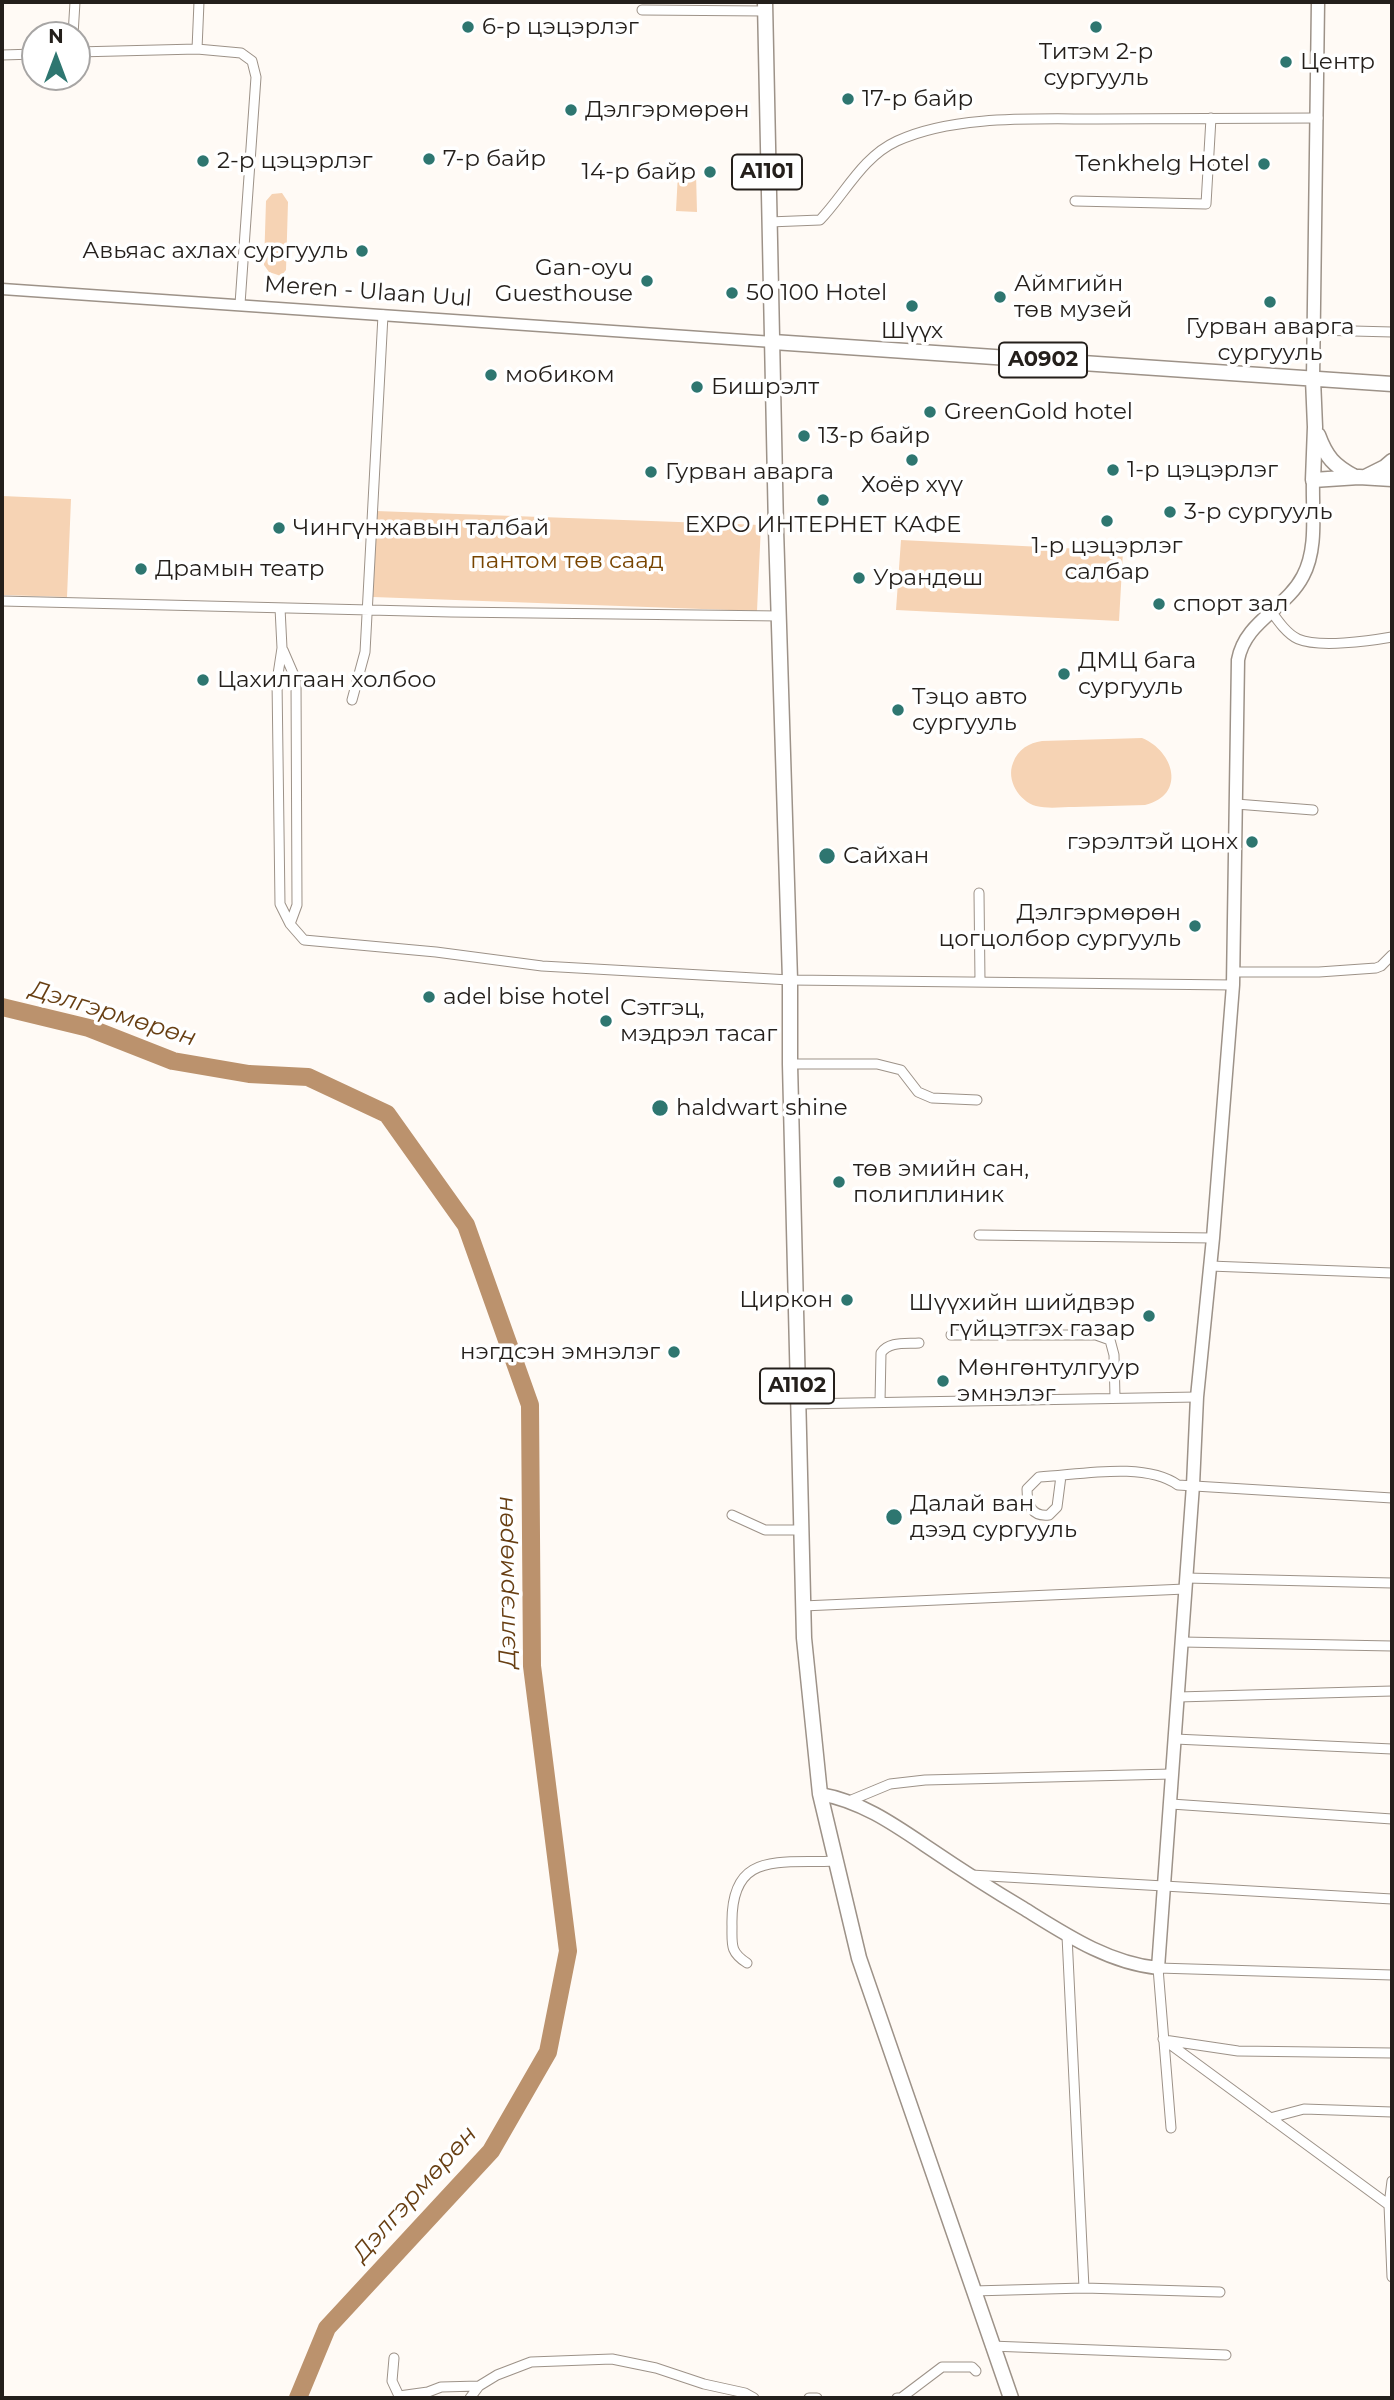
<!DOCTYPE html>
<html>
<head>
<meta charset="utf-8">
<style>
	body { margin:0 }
	#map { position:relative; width:1394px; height:2400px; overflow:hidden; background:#fffaf5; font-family:Montserrat,sans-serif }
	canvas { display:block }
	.frame { position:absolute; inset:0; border:4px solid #241f1b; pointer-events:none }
	.north { position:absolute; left:21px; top:21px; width:70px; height:70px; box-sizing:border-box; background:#fff; border:2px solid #a7a5a4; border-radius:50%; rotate:0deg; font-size:19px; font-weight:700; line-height:28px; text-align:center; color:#241f1b }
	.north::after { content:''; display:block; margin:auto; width:24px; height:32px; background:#2e7670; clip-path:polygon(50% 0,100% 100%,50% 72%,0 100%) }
</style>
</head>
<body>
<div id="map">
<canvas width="1394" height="2400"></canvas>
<div class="frame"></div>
<div class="north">N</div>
</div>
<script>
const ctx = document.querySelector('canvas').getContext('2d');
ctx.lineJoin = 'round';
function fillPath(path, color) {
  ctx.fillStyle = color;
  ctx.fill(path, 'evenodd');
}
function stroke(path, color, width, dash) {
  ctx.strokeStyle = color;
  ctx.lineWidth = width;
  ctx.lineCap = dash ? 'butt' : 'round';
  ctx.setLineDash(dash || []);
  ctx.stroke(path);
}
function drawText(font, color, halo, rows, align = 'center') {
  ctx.font = font + ' Montserrat,sans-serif';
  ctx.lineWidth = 7;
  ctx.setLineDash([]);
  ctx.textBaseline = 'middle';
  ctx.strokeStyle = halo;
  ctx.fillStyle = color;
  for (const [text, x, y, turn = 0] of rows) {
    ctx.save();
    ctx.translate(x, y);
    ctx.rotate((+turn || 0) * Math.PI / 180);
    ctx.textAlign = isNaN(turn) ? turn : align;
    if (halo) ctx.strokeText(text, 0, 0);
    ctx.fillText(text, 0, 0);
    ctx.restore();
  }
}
fillPath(new Path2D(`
	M678,173H696L697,212L676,211Z
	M282,193L288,202L286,270L281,276L269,272L264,265L266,201L272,194Z
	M2,496L71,499L67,597L2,595Z
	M376,511L761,525L757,611L373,597Z
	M901,540L1123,551L1119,621L896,610Z
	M1142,738C1174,751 1187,795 1145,805C1122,806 1098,806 1074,807C1062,807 1048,809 1036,806C1019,801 1006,780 1013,763C1018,749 1029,743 1042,741Z`), '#f6d3b4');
stroke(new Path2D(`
	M2,1007L89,1028L173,1061L249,1074L308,1077L387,1114L466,1225L530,1405L532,1666L568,1951L548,2052L491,2151L327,2328L298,2398`), '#bb926d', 18);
const minor = new Path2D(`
	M199,2L197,49L241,53L252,61L256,77L240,304
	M642,10L765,11
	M73,35L75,2
	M77,52L197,49
	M2,55L35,54
	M1075,201L1206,204L1211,118
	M769,222L820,220C845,194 862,157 897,141C953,115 1034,119 1096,119C1170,118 1244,118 1318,118
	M1315,330L1392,332
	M2,601L451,612L780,616
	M280,608L282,648L277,681L280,904L290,924L304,940L436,952L542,966L790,980L1233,985
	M1271,611C1278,621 1287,634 1298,639C1319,648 1369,641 1392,637
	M283,650L296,680L297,905L290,924
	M352,700L365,652L383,315
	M1236,804L1313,810
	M979,893L980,981
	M1233,972H1319L1376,968L1381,966L1392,955
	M790,1064H877L901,1070L918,1092L932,1098L977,1100
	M979,1235L1213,1238
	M1210,1266L1392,1273
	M951,1335H1096L1110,1340L1114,1355L1115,1398
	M880,1402L881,1353C889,1341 906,1344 919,1343
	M798,1404L1197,1397
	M1061,1476L1057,1507L1049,1515C1032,1517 1027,1505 1027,1489L1039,1477C1079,1475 1144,1461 1178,1485L1392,1498
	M732,1515L765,1530H801
	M1186,1578L1392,1583
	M803,1606L1185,1589
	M1182,1642L1392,1646
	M1178,1697L1392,1691
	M1175,1739L1392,1749
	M849,1801L890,1784L925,1780L1172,1774
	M1171,1804L1392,1819
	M971,1875L1392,1899
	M1067,1936L1084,2288
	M747,1963C730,1952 732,1945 732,1926C730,1850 778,1864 835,1861
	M1163,2039L1389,2205
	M1164,2040L1238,2051L1392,2053
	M1270,2118L1304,2109L1392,2112
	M1171,2128L1158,1968L1392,1975
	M1392,2181L1389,2205L1392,2277
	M973,2291L1084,2288L1220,2292
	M991,2346L1226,2355
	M394,2358L392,2381L399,2396L428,2392L441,2387L479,2386
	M470,2398L479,2386L497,2375L531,2362L612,2359L656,2368L704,2384L745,2393L754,2398
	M809,2398H817
	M897,2398H901L942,2367H972L976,2371`);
const tertiary = new Path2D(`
	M2,289L773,342`);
const secondary = new Path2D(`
	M1313,379L1318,2
	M820,1794C861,1801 895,1825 929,1848C960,1869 991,1889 1023,1908C1065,1934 1108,1963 1158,1968L1193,1485L1197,1397L1213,1238L1233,985L1238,660C1245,621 1286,609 1303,576C1318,548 1312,511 1313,480`);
const primary = new Path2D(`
	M765,2L776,529L790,980V1064L804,1638L820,1794L859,1958L1011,2398`);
const trunk = new Path2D(`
	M773,342L1392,384
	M1313,379L1315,427L1313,480L1359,477L1392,479
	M1318,435C1326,457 1334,466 1355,477
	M1365,477L1385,467L1392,461`);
stroke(minor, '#9d9288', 11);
stroke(tertiary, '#9d9288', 13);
stroke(secondary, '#9d9288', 15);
stroke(primary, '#9d9288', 17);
stroke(trunk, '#9d9288', 17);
stroke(minor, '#fff', 9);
stroke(tertiary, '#fff', 10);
stroke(secondary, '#fff', 12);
stroke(primary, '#fff', 14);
stroke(trunk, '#fff', 14);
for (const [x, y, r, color] of [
	[468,27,7,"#2e7670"],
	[1096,27,7,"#2e7670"],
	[1286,62,7,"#2e7670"],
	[848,99,7,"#2e7670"],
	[571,110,7,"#2e7670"],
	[429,159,7,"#2e7670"],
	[203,161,7,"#2e7670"],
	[1264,164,7,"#2e7670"],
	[710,172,7,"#2e7670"],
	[362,251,7,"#2e7670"],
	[647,281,7,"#2e7670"],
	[732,293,7,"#2e7670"],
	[1000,297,7,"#2e7670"],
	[1270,302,7,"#2e7670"],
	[912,306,7,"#2e7670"],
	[491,375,7,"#2e7670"],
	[697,387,7,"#2e7670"],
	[930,412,7,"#2e7670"],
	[804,436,7,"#2e7670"],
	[912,460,7,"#2e7670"],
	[1113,470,7,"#2e7670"],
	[651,472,7,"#2e7670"],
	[823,500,7,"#2e7670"],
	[1170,512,7,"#2e7670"],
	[1107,521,7,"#2e7670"],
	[279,528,7,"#2e7670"],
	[141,569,7,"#2e7670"],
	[859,578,7,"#2e7670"],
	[1159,604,7,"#2e7670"],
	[1064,674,7,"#2e7670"],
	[203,680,7,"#2e7670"],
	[898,710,7,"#2e7670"],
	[1252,842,7,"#2e7670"],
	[827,856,9,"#2e7670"],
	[1195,926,7,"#2e7670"],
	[429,997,7,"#2e7670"],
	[606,1021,7,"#2e7670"],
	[660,1108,9,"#2e7670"],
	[839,1182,7,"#2e7670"],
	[847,1300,7,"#2e7670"],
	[1149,1316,7,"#2e7670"],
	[674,1352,7,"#2e7670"],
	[943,1381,7,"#2e7670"],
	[894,1517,9,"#2e7670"]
]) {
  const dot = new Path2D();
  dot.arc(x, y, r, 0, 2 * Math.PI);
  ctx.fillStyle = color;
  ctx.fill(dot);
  stroke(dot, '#fff', 2.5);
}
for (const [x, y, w] of [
	[767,172,70],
	[1043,360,88],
	[797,1386,74]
]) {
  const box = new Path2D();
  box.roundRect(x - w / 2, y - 17.5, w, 35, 5);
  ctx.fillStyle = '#fff';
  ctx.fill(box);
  stroke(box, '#241f1b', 2);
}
drawText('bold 21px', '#241f1b', null, [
	["A1101",767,172],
	["A0902",1043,360],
	["A1102",797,1386]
]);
drawText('23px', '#241f1b', '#fff', [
	["6-р цэцэрлэг",482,27],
	["Титэм 2-р",1096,52,"center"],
	["сургууль",1096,78,"center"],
	["Центр",1300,62],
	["17-р байр",862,99],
	["Дэлгэрмөрөн",585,110],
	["7-р байр",443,159],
	["2-р цэцэрлэг",217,161],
	["Tenkhelg Hotel",1250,164,"right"],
	["14-р байр",696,172,"right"],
	["Авьяас ахлах сургууль",348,251,"right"],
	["Gan-oyu",633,268,"right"],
	["Guesthouse",633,294,"right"],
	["Аймгийн",1014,284],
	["төв музей",1014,310],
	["50 100 Hotel",746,293],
	["Гурван аварга",1270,327,"center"],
	["сургууль",1270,353,"center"],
	["Шүүх",912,331,"center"],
	["мобиком",505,375],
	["Бишрэлт",711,387],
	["GreenGold hotel",944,412],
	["13-р байр",818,436],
	["1-р цэцэрлэг",1127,470],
	["Гурван аварга",665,472],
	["Хоёр хүү",912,485,"center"],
	["3-р сургууль",1184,512],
	["EXPO ИНТЕРНЕТ КАФЕ",823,525,"center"],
	["Чингүнжавын талбай",293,528],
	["1-р цэцэрлэг",1107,546,"center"],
	["салбар",1107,572,"center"],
	["Драмын театр",155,569],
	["Урандөш",873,578],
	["спорт зал",1173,604],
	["ДМЦ бага",1078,661],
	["сургууль",1078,687],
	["Цахилгаан холбоо",217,680],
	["Тэцо авто",912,697],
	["сургууль",912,723],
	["гэрэлтэй цонх",1238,842,"right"],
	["Сайхан",843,856],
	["Дэлгэрмөрөн",1181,913,"right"],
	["цогцолбор сургууль",1181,939,"right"],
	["adel bise hotel",443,997],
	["Сэтгэц,",620,1008],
	["мэдрэл тасаг",620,1034],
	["haldwart shine",676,1108],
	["төв эмийн сан,",853,1169],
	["полиплиник",853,1195],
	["Циркон",833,1300,"right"],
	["Шүүхийн шийдвэр",1135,1303,"right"],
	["гүйцэтгэх газар",1135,1329,"right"],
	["нэгдсэн эмнэлэг",660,1352,"right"],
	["Мөнгөнтулгуур",957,1368],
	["эмнэлэг",957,1394],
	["Далай ван",910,1504],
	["дээд сургууль",910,1530]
], 'left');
drawText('23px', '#241f1b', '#fff', [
	["Meren - Ulaan Uul",368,292,4]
]);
drawText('23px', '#784400', '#fff', [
	["пантом төв саад",567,561]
]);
drawText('italic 24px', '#683f13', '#fff', [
	["Дэлгэрмөрөн",113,1014,17],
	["Дэлгэрмөрөн",507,1582,-91],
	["Дэлгэрмөрөн",415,2194,-48]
]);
</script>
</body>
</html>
